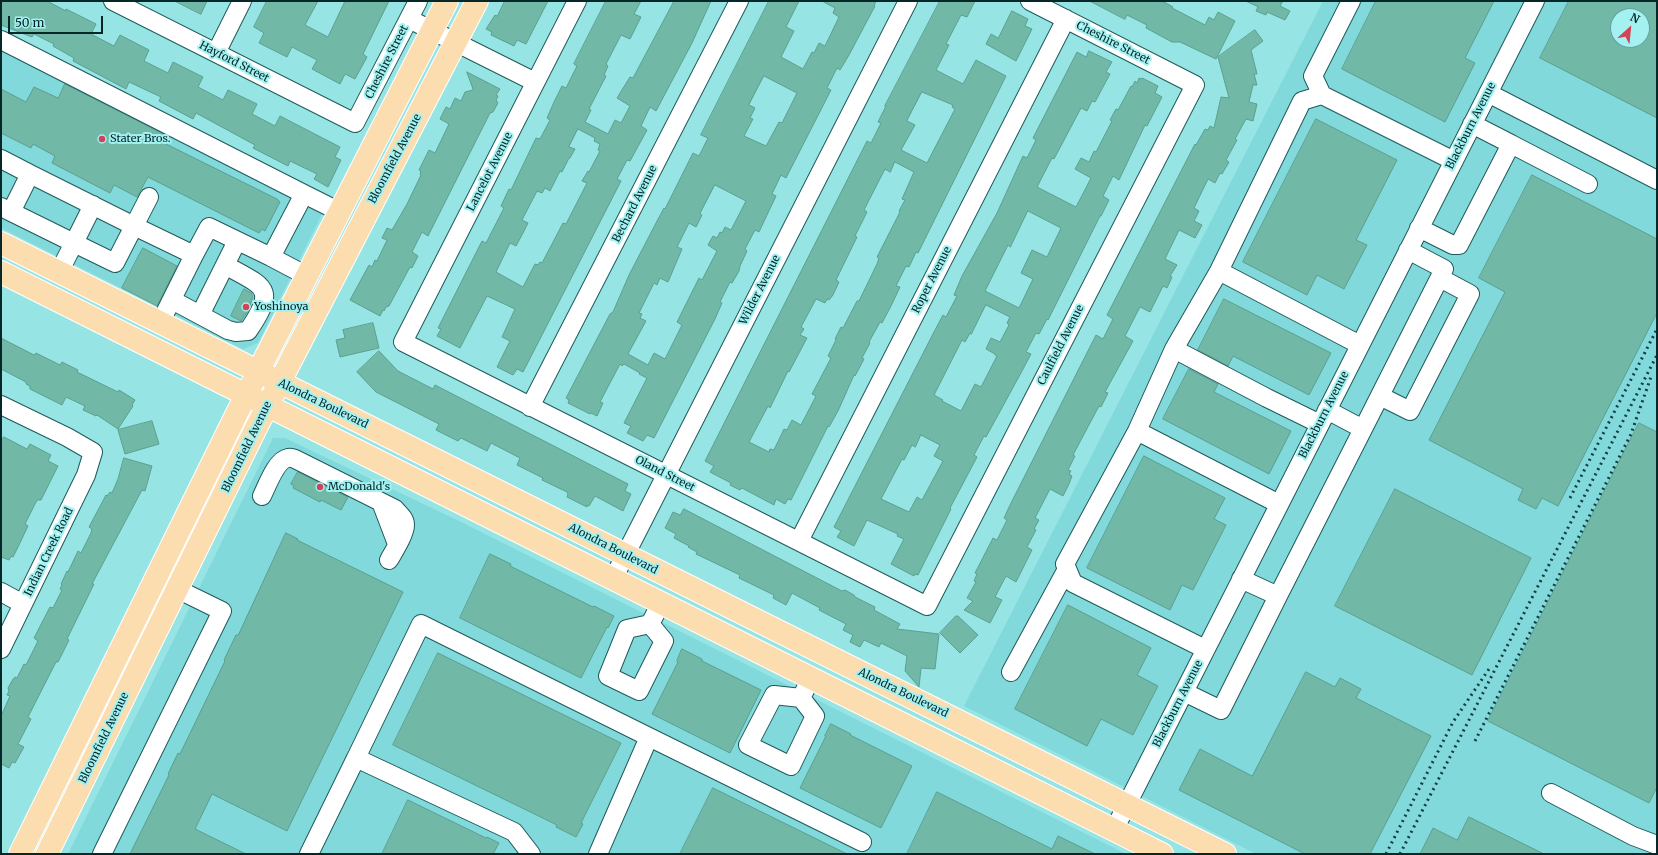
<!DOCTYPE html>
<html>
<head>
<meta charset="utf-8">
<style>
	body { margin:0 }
	#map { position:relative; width:1658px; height:855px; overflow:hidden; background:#97e4e5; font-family:Merriweather,serif }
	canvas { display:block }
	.frame { position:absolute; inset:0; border:2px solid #052728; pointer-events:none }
	.north { position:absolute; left:1610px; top:8px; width:40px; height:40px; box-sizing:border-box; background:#a4f1f2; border:1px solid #64a0a1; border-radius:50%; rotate:27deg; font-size:11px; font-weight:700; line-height:16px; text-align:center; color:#052728 }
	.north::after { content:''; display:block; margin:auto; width:14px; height:18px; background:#d34356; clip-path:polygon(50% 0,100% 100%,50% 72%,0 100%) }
	.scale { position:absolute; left:8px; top:16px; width:95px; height:18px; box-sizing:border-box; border:2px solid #052728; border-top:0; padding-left:5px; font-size:12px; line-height:14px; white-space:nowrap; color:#052728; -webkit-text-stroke:3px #a4f1f2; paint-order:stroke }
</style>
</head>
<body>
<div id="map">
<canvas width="1658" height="855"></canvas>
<div class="frame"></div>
<div class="north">N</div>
<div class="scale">50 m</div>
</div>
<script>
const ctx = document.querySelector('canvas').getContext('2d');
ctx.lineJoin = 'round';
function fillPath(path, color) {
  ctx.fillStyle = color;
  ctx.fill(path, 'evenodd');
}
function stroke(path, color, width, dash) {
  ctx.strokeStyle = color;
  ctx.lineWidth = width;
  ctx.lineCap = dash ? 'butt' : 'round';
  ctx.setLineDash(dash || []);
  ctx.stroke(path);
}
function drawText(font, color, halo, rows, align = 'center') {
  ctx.font = font + ' Merriweather,serif';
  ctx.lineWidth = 4;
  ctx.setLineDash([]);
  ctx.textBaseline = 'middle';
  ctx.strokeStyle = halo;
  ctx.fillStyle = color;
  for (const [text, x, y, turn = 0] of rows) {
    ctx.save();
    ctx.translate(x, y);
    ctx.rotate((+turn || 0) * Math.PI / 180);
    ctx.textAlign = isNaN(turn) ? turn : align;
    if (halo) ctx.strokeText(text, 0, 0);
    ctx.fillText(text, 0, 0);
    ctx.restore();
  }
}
fillPath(new Path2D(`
	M1323,1H1657V854H1256L964,706ZM1618,16H1642V40H1618Z
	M1,32L331,196L258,343L243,349L1,228Z
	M273,438H285L457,520L1126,854H68Z`), '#81d9db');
const building = new Path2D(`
	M1,1H47L66,11V9L96,24L91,34L114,46L120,35L149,50L144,61L168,73L173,62L203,77L198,87L223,100L228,90L257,104L252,114L275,126L280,116L340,147L335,157L341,160L328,187L314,179L317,174L290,161L288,166L253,148L255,145L196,113L193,119L159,101L161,97L129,82L126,89L73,61L74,58L53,46L54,44L34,34L32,37L1,25Z
	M175,1H207L201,14Z
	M267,1H318L305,25L328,37L345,1H389L363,54L367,57L355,79L345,74L340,84L312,69L317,60L292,47L287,57L259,43L264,33L254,27Z
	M505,1H548L526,44L517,40L514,46L491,35L492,32L486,29L495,15L497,16Z
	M606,1H641L634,14L641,17L630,39L621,35L606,64L608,66L604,75L606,76L589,109L591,110L585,122L608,134L615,120L621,123L630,106L617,98L630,77L633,78L674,1H711L692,43L656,111L650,107L641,126L647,130L630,161L627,160L617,179L621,181L523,372L517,369L513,375L497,367L510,341L502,337L515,309L487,296L460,348L437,336L441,329L438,328L482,241L486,243L504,208L501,206L509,189L511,190L536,138L540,139L550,120L547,118L554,102L562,86L566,88L577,66L574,64ZM578,129L595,138L594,141L600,144L598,150L600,151L589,172L588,171L582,181L587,183L566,224L563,223L542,263L540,262L538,265L535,264L523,287L496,272L510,243L516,246L523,233L528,223L522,220L537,191L542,193L545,188L550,191L560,171L562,172L569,158H570L575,149L569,147Z
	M769,1H799L786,27L794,31L781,57L803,69L812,52L814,53L819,43L825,46L839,17L833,13L835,8L822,1H876L874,6H875L849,55L840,70L837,68L827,88L831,90L786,178L781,175L772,194L776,196L767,215L759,232L755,230L745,249L747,251L740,266L739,271L732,283L730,282L720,302L722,303L715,319L654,438L647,435L643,441L627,433L631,426L624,423L647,378L639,374L640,373L624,364L622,366L620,364L600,402L603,403L597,416L591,413L590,414L568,403L569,400L566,398L610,314L613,312L629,275L656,223L664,208L665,209L693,153L699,156L708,138L701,135ZM764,76L797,93L782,123L779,122L766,146L744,136L753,119L750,118L755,108L749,105ZM715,185L746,201L731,230L725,227L722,233L720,232L717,238L713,236L708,245L717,251L702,280L699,278L677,322L682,325L665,359L654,353L648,365L628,354L646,321L640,318L642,314L639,313L654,283L657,285L660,278L668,282L682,249L677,247L689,223L696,227L702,215L700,214Z
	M940,1H975L967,17L961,15L946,44L949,45L936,70L963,84L976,60L1006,76L918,253L916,252L909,267L906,266L896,286L900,287L891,306L882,323L880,322L869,342L870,343L862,358L864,359L855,376L854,375L838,411L829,427L828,426L791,500L788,499L785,504L776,499L774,505L742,488L740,490L730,485L731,483L710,472L714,466L705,461L867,141L871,143L881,123L878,122L886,106H885ZM922,92L953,105L952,107L955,109L927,163L901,150L915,125L907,121ZM895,162L914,172L902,199L905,200L899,211L900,212L877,257L879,258L877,264L859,301H857L843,328L841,327L835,339L836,340L828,356L831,358L812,394L816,396L801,425L792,420L787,430L784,429L774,450L770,449L769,452L749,442L768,406L770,408L788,371L789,372L807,338L800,335L804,329L801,327L816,299L825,303L827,299L829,300L833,295L839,282L836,280L857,237L855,236L867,212L864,210L885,169L890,172Z
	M1090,1H1162L1173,7L1172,8L1205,25L1209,17L1214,20L1218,12L1235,21L1216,59L1180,42H1172L1146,28L1147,25L1127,15L1125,19Z
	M1246,1H1283L1280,6L1290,11L1285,20L1267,12L1266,15L1256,11L1258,7Z
	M1376,1H1494L1465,58L1475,63L1445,122L1342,69Z
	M1569,1H1657V118L1540,58ZM1618,16H1642V40H1618Z
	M1012,11L1028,19L1025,26L1032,29L1016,61L986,44L991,34L998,38Z
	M1255,30L1263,41L1251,50L1257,74H1254L1257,85H1253L1249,102L1257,104L1253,121L1246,119L1235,139L1237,140L1226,160L1229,162L1222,174L1220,173L1215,183L1208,179L1194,208L1199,211L1194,221L1202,225L1195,238L1179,230L1165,259L1177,265L1170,276L1172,277L1167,288L1163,286L1150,312L1140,307L1125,336L1133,341L1105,392L1108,393L1101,407L1099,406L1073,455L1075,456L1068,470L1071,471L1069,474L1072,476L1069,484L1063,496L1050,489L1035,518L1039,520L1034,529L1036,530L1027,547L1032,550L1016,582L1006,576L995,597L1002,600L990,623L964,610L973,601L967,598L976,582L974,581L977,574L975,573L993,538L997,540L1007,520L1004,518L1011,503L1096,335L1103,339L1113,319L1107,315L1195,144L1196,145L1205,129L1208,130L1210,126L1214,128L1221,97L1229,98L1218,57Z
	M1089,51L1112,62L1106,72L1110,74L1095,102L1092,101L1087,111L1081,108L1054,159L1052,158L1037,187L1076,207L1091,178L1075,169L1081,158L1089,162L1094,151L1096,152L1112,121L1110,120L1116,109L1118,110L1131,86L1132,87L1135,81L1137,83L1139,78L1141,79L1142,78L1158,86L1155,93L1162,97L1147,126L1145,125L1119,180L1113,176L1103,196L1109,200L1101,216H1100L1048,320L1047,319L1039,334L1036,333L1026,352L1031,354L1022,371L986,437L984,436L974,455L977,457L950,508L951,509L918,575L915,574L914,576L891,564L904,539L897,536L898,534L867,520L854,546L837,537L841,531L834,527L935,330L943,315L946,317L957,296L954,295L962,276L997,213L1023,156L1027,158L1036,140L1033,138L1077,52L1086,57ZM1028,211L1061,228L1047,257L1032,250L1021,273L1033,279L1019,308L985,291L1008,245L1010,247ZM986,305L1010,317L1007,323L1009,325L1000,342L991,338L986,349L995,354V355L997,356L981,387L975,384L961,411L942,401L943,400L934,395L962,340L965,342L970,333L971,334ZM921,435L940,445L934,456L943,461L922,500L917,497L909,512L881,499L902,459L904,460L912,445L915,447Z
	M467,72L500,89L496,95L498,96L496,100L498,103L493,112L490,113L428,236L422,232L412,252L418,256L412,268L410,267L389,306L386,307L384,311L383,310L380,316L350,300L369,265L372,267L375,260L377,261L387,240L382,238L387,228L392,230L407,204L421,175L420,174L421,171L419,170L429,150L435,153L449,124L440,119L446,107L450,109L455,98L461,101L465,92L473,90Z
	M65,84L169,137L166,144L277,199L280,202L265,231L262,229L259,233L148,177L137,197L114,185L110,193L52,163L55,156L33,144L31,148L1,133V89L26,102L34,87L58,98Z
	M1316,119L1397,160L1356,240L1367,245L1344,289L1317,275L1307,295L1243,262Z
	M1532,175L1657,239V313L1558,506L1542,498L1536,509L1518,500L1523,489L1429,440L1505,292L1479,278Z
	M143,248L177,266L157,306L122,288Z
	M244,289L251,293L253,297L248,311L241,321L231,316Z
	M1224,299L1331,353L1309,395L1233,356L1228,366L1198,350Z
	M373,323L379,348L340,357L336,340L345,338L343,330Z
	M1,338L34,355L36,353L60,365L62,362L78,370L77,372L118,392L119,390L135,400L132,405L133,406L118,429L97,415L96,416L83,410L85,406L66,397L62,405L30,389V386L26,384V382L1,369Z
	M379,351L398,371L433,389L435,385L628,484L625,491L631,494L623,511L595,496L589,506L587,505V507L567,497L568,494L567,492L542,480L543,478L517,465L520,458L491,443L487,451L461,438L458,441L436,430L439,424L376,392L357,372Z
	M1189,369L1218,384L1214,392L1291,431L1269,474L1163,419Z
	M152,421L159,444L125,454L118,430Z
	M1639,423L1657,432V787L1649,803L1488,721Z
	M4,437L27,449L30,444L51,455L48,461L58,466L41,500H37L25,524L28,526L19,545L13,557L11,556L9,560L1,557V442Z
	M1144,456L1225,498L1214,519L1226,525L1193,590L1182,585L1170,610L1087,568Z
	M124,458L152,466L145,491L142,490L92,584H94L67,639L69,640L58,662H56L28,717L31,719L18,744L24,747L15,763L12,762L9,768L1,764V716L10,696L7,695L9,691L8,688L13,679H14L15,677L17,678L24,664L26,665L38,641L34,638L50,607L53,608L62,590L60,589L62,585L61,584L67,571L68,572L78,551L81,553L91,533L92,529L89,527L106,495L107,496L110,492L112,493L118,479Z
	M298,472L348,497L341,510L321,500L320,502L293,488L294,486L291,484Z
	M1395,489L1531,558L1472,675L1335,606Z
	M684,509L842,591L845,590L854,595L855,597L875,607L874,610L900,624L897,629L939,634L935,669L921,668L919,687L905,671L907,656L881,643L879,647L864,640L860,647L850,642L853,635L843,630L846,624L819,610L820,608L792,593L786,605L773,598L774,595L739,578L740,575L696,554L697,552L688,547L689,546L674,538L676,534L665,528L673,512L680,515Z
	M286,533L298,539L297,540L403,592L287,831L212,794L195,829L246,854H130L169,775L168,774L178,753L180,754L225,661L224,660L236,635H238Z
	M490,554L511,564L510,566L593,607L594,606L614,616L608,628L607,627L581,678L460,618Z
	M1068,605L1151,648L1137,675L1158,686L1133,735L1101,719L1087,746L1015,709Z
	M956,616H958L978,635L960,653L940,633Z
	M682,649L702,659V661L761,690L730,753L652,714L678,662L677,661Z
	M438,653L621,743L581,823L583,824L576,837L556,827L557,825L393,745Z
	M1306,672L1335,687L1340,678L1361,689L1356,698L1431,736L1370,854H1305L1179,790L1200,749L1252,776Z
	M831,724L851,734L850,735L912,766L881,828L800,788L826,736H825Z
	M713,788L847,854H680Z
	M937,792L1052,849L1058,836L1095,854H907Z
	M408,800L486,838L487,837L499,843L493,854H382Z
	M1469,817L1544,854H1420L1433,828L1457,840Z`);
fillPath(building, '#71b8a7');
stroke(building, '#5aa090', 1);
const minor = new Path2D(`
	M113,1L355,123L418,1
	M577,1L403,342L927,606L1195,85L1030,1
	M409,19L535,82
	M1,40L304,194L271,257L209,227L194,255L134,226L115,263L74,243L59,272
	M216,53L242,1
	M1488,93L1657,180
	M1322,95L1313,76L1351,1
	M1511,144L1588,184
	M1,159L30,174L11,212
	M30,174L134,226L149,197
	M304,194L340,212
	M1,207L74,243L93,205
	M1419,228L1453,245H1459L1511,144L1472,124
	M271,257L307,276
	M1219,271L1360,345
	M172,300L200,315L237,241
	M200,315L228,330L236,332L248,331C278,287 264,287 225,265
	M160,323L194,255
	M1174,349L1267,398L1320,424
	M1380,396L1410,411L1470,294L1440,278
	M1,405L67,437L93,452L86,475L1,649
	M530,407L739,1
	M1363,429L1444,269L1408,250
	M1137,431L1279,504
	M262,496C267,486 276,460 288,458C291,457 295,459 297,460L395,509C399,514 405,518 405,525C405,534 394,551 389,560
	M381,502L397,544
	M799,541L1066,19
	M613,579L908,1
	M1,592L23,604
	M1278,596L1363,429L1327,410
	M650,624L664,641L639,691L608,676L627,629L650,624L661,603
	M1205,649L1073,583L1065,564L1137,431L1174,349L1219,271L1302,101L1322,95L1454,161
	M1011,672L1067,569
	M1184,692L1221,710L1278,596L1241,579
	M801,698L815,716L791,766L748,745L774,695L801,698L811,678
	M649,737L862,842
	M356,758L421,624L649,737L598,854
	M1551,793L1633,836L1657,845
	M1114,830L1535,1
	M102,854L222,611L177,589
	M309,854L356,758L514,832L531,854`);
const major = new Path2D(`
	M1,243L1225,854
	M1,272L1162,854
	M20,854L237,413L447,1
	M47,854L256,428L477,1`);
stroke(minor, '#1e5a5b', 20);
stroke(major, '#fff', 24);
stroke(minor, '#fff', 18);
stroke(major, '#fcddaf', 22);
stroke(new Path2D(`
	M1570,498L1657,329
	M1475,741L1631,434L1652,374
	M1386,854L1453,722L1489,669
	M1400,854L1657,355`), '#173e3f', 3, [2, 4]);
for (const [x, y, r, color] of [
	[102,139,4,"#d34356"],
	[246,307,4,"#d34356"],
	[320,487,4,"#d34356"]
]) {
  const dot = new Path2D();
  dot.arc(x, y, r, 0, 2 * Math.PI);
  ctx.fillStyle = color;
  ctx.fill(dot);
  stroke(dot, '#a4f1f2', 1.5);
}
drawText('11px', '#052728', '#a4f1f2', [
	["Cheshire Street",1113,43,27],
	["Hayford Street",234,62,27],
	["Cheshire Street",387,62,-63],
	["Blackburn Avenue",1471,126,-63],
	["Bloomfield Avenue",395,159,-62],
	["Lancelot Avenue",490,172,-63],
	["Bechard Avenue",635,204,-63],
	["Roper Avenue",932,280,-63],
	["Wilder Avenue",760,290,-63],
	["Caulfield Avenue",1061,345,-63],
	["Alondra Boulevard",323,404,26],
	["Blackburn Avenue",1324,415,-63],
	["Bloomfield Avenue",247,447,-64],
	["Oland Street",665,474,27],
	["Alondra Boulevard",613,549,27],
	["Indian Creek Road",49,552,-64],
	["Alondra Boulevard",903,693,26],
	["Blackburn Avenue",1178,704,-63],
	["Bloomfield Avenue",104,738,-64]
]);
drawText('11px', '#052728', '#a4f1f2', [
	["Stater Bros.",110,139],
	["Yoshinoya",254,307],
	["McDonald's",328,487]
], 'left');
</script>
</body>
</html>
